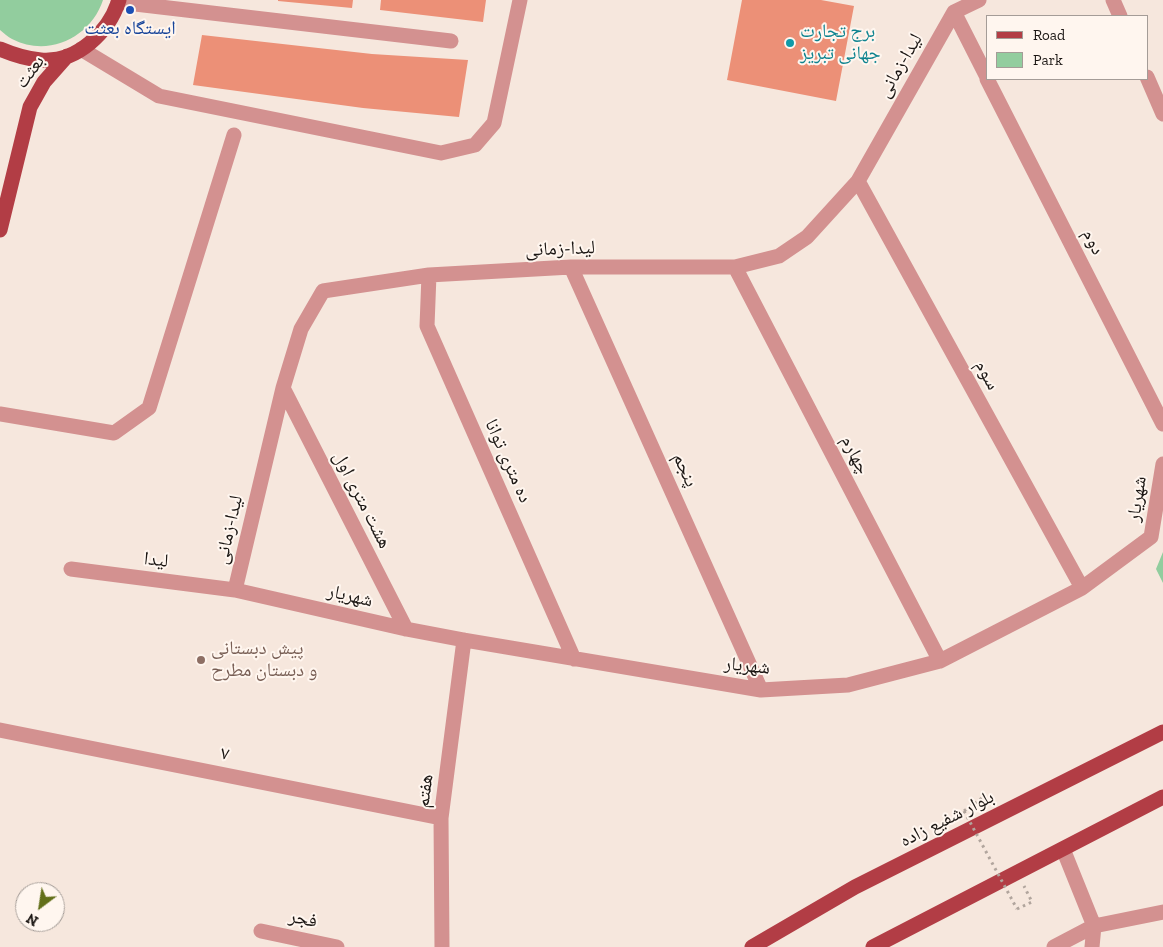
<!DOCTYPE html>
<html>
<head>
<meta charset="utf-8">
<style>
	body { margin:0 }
	#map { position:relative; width:1163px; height:947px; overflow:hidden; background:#f6e7dd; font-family:"Zilla Slab",serif }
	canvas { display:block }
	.legend { position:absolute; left:986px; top:15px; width:162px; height:65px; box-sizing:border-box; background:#fff6ef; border:1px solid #a49c97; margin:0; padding:6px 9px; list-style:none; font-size:15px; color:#1b1613 }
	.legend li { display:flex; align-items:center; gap:10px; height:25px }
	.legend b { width:25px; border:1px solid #a49c97 }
	.north { position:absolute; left:15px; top:882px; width:50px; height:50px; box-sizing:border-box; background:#fff6ef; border:1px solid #a49c97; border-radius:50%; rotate:211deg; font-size:14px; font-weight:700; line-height:20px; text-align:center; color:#1b1613 }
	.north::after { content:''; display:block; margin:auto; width:18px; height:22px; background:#626f19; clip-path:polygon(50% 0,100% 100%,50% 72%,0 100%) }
</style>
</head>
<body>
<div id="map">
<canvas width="1163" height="947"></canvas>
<ul class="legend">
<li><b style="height:6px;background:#b23d45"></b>Road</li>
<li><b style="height:14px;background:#92cd9e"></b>Park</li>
</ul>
<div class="north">N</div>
</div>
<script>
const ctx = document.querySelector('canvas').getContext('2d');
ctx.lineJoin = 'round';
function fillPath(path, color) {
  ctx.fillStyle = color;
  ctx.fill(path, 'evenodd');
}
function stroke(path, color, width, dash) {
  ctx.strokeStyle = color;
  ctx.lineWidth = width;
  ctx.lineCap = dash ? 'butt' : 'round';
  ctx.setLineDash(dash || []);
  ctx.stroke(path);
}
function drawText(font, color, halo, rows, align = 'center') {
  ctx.font = font + ' "Zilla Slab","Noto Naskh Arabic",serif';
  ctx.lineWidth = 4;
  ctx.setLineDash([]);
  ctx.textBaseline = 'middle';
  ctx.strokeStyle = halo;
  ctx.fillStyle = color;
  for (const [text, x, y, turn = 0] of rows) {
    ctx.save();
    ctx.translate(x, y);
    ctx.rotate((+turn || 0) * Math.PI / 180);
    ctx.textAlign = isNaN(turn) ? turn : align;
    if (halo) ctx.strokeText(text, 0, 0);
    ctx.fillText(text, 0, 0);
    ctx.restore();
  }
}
fillPath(new Path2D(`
	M0,0H103C91,37 49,58 12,39C8,37 4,33 0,30Z
	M1163,552V583L1156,569Z`), '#92cd9e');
fillPath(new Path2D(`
	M278,0H353L352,8L278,1Z
	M381,0H486L483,22L380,10Z
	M742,0H821L854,6L836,101L727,80Z
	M202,35L372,54L468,60L459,117L363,108L193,85Z`), '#ec9077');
stroke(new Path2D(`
	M964,811L982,798L984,802
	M1017,909L1032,902L1024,886`), '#b1a59d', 3, [2.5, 4]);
stroke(new Path2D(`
	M1113,0L1120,16
	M118,2L451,41
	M954,12L987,77
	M81,49L159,96L441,153L475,145L494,123L520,0
	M1147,77L1163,114
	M987,79L1163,424
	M858,181L1082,588
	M571,267L761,690
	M735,267L940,661
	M429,275L427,326L574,659
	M283,388L406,629
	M0,414L114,433L149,408L234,135
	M71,569L235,590L406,629L464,640L761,690L848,685L940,661L1082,588L1151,537L1163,464
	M235,590L283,388L301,329L323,291L429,275L571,267H735L779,256L807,237L858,181L954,12L979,0
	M0,730L441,818
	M1063,849L1094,926L1092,947
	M261,931L337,947
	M442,947L441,818L464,640
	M1054,947L1094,926L1163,912`), '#d39190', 15);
stroke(new Path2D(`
	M0,49C14,55 26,59 41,60C77,63 109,32 119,0
	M0,230L30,107L44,82L67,56
	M752,947L855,887L1163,732
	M873,947L1163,797`), '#b23d45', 15);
stroke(new Path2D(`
	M964,811L1017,909`), '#b1a59d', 3, [2.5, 4]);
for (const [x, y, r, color] of [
	[130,10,5,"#1a4fb4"],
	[790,43,5,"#0f9aa8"],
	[201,660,5,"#8d6e63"]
]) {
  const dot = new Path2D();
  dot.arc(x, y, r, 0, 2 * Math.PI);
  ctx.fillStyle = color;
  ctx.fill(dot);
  stroke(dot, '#fff6ef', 2);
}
drawText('19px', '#164399', '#fff6ef', [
	["ایستگاه بعثت",130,29]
]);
drawText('19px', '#0d838f', '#fff6ef', [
	["برج تجارت",800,32],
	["جهانی تبریز",800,54]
], 'left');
drawText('19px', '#1b1613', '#fff6ef', [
	["لیدا-زمانی",900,66,-60],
	["بعثت",30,72,-54],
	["دوم",1093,242,63],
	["لیدا-زمانی",560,249,-2],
	["سوم",987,375,61],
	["چهارم",855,455,63],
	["ده متری توانا",508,461,66],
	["پنجم",685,470,66],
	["شهریار",1137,499,-81],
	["هشت متری اول",362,500,63],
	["لیدا-زمانی",229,530,-77],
	["لیدا",156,560,7],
	["شهریار",350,596,13],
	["شهریار",747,666,6],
	["۷",225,754,11],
	["هفتم",425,791,-83],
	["بلوار شفیع زاده",947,819,-27],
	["فجر",303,919,12]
]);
drawText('19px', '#785e54', '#fff6ef', [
	["پیش دبستانی",211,649],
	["و دبستان مطرح",211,671]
], 'left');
</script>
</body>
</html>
